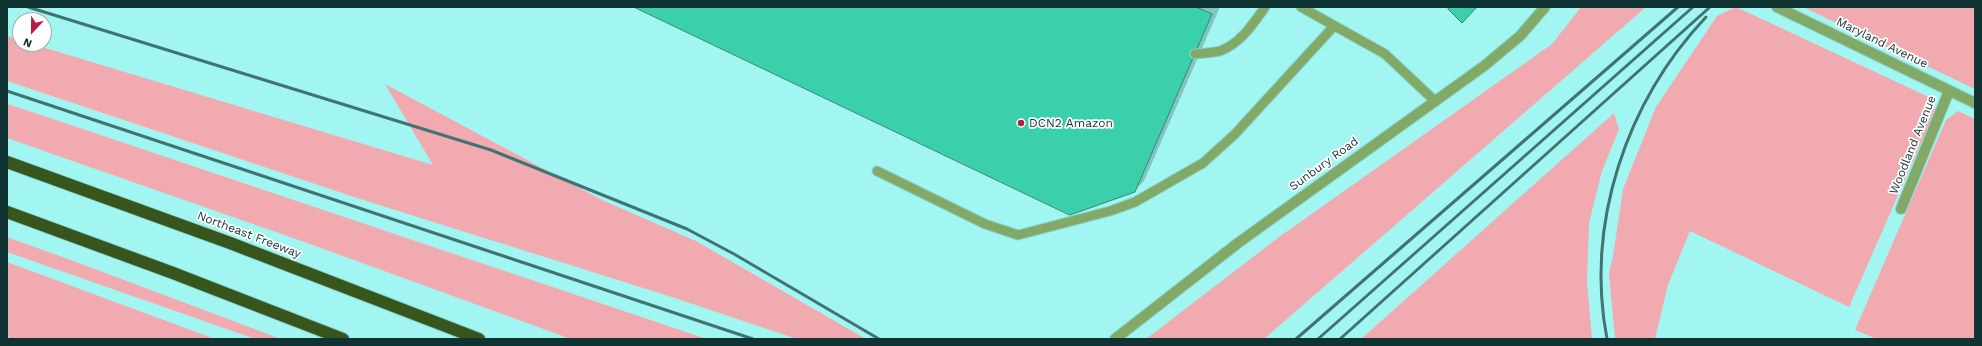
<!DOCTYPE html>
<html>
<head>
<meta charset="utf-8">
<style>
	body { margin:0 }
	#map { position:relative; width:1982px; height:346px; overflow:hidden; background:#a2f6f2; font-family:"Work Sans",sans-serif }
	canvas { display:block }
	.frame { position:absolute; inset:0; border:8px solid #103433; pointer-events:none }
	.north { position:absolute; left:12px; top:12px; width:40px; height:40px; box-sizing:border-box; background:#fff; border:1px solid #9faead; border-radius:50%; rotate:202deg; font-size:11px; font-weight:700; line-height:16px; text-align:center; color:#103433 }
	.north::after { content:''; display:block; margin:auto; width:14px; height:18px; background:#b11f46; clip-path:polygon(50% 0,100% 100%,50% 72%,0 100%) }
</style>
</head>
<body>
<div id="map">
<canvas width="1982" height="346"></canvas>
<div class="frame"></div>
<div class="north">N</div>
</div>
<script>
const ctx = document.querySelector('canvas').getContext('2d');
ctx.lineJoin = 'round';
function fillPath(path, color) {
  ctx.fillStyle = color;
  ctx.fill(path, 'evenodd');
}
function stroke(path, color, width, dash) {
  ctx.strokeStyle = color;
  ctx.lineWidth = width;
  ctx.lineCap = dash ? 'butt' : 'round';
  ctx.setLineDash(dash || []);
  ctx.stroke(path);
}
function drawText(font, color, halo, rows, align = 'center') {
  ctx.font = font + ' "Work Sans",sans-serif';
  ctx.lineWidth = 3.5;
  ctx.setLineDash([]);
  ctx.textBaseline = 'middle';
  ctx.strokeStyle = halo;
  ctx.fillStyle = color;
  for (const [text, x, y, turn = 0] of rows) {
    ctx.save();
    ctx.translate(x, y);
    ctx.rotate((+turn || 0) * Math.PI / 180);
    ctx.textAlign = isNaN(turn) ? turn : align;
    if (halo) ctx.strokeText(text, 0, 0);
    ctx.fillText(text, 0, 0);
    ctx.restore();
  }
}
fillPath(new Path2D(`
	M1581,7H1646L1264,339H1146L1279,237L1552,44Z
	M1736,7L1933,99L1935,111L1849,307L1690,231L1668,285L1655,339H1615L1609,273L1613,256L1623,189L1656,107L1717,16Z
	M1803,7H1975V89Z
	M7,36L20,40V44H32L433,165L385,84L602,200L696,241L866,339H797L678,299L354,197L7,81Z
	M7,104L38,114L707,339H571L310,244L7,138Z
	M1958,111L1975,119V339H1877L1855,330L1946,120Z
	M1614,113L1619,129L1602,171L1589,223L1587,282L1592,339H1361Z
	M7,237L79,263L281,339H255L7,252Z
	M7,262L215,339H9L7,326Z`), '#f2aab1');
fillPath(new Path2D(`
	M636,7H1220L1144,181L1134,191Z`), '#0003');
const building = new Path2D(`
	M634,7H1196L1212,14L1135,192L1070,215Z
	M1450,7H1477L1462,23L1448,9Z`);
fillPath(building, '#3ad0ac');
stroke(building, '#39846f', 1);
const lane = new Path2D(`
	M1301,7L1385,54L1435,101
	M1195,54C1203,53 1213,53 1220,51C1240,44 1253,24 1265,7
	M877,171L985,224L1018,235L1110,211L1135,202L1203,163L1235,134L1334,26`);
const street = new Path2D(`
	M1777,7L1975,103
	M1901,209L1949,91
	M1115,339L1238,243L1484,66L1520,36L1545,7`);
const highway = new Path2D(`
	M7,162L230,243L479,339
	M7,212L173,273L343,339`);
stroke(lane, '#88d3d0', 11);
stroke(street, '#88d3d0', 12);
stroke(highway, '#88d3d0', 14);
stroke(lane, '#83a966', 9);
stroke(street, '#83a966', 10);
stroke(highway, '#37551c', 12);
stroke(new Path2D(`
	M28,7L491,150L687,229L734,254L879,339
	M7,91L753,339
	M1296,339L1678,7
	M1318,339L1693,7
	M1340,339L1710,7
	M1607,339C1585,224 1626,102 1706,17`), '#407371', 3);
for (const [x, y, r, color] of [
	[1021,123,4,"#b11f46"]
]) {
  const dot = new Path2D();
  dot.arc(x, y, r, 0, 2 * Math.PI);
  ctx.fillStyle = color;
  ctx.fill(dot);
  stroke(dot, '#fff', 1.5);
}
drawText('12px', '#103433', '#fff', [
	["Maryland Avenue",1882,43,26],
	["Woodland Avenue",1913,145,-68],
	["Sunbury Road",1324,164,-36],
	["Northeast Freeway",249,235,21]
]);
drawText('12px', '#103433', '#fff', [
	["DCN2 Amazon",1029,123]
], 'left');
</script>
</body>
</html>
